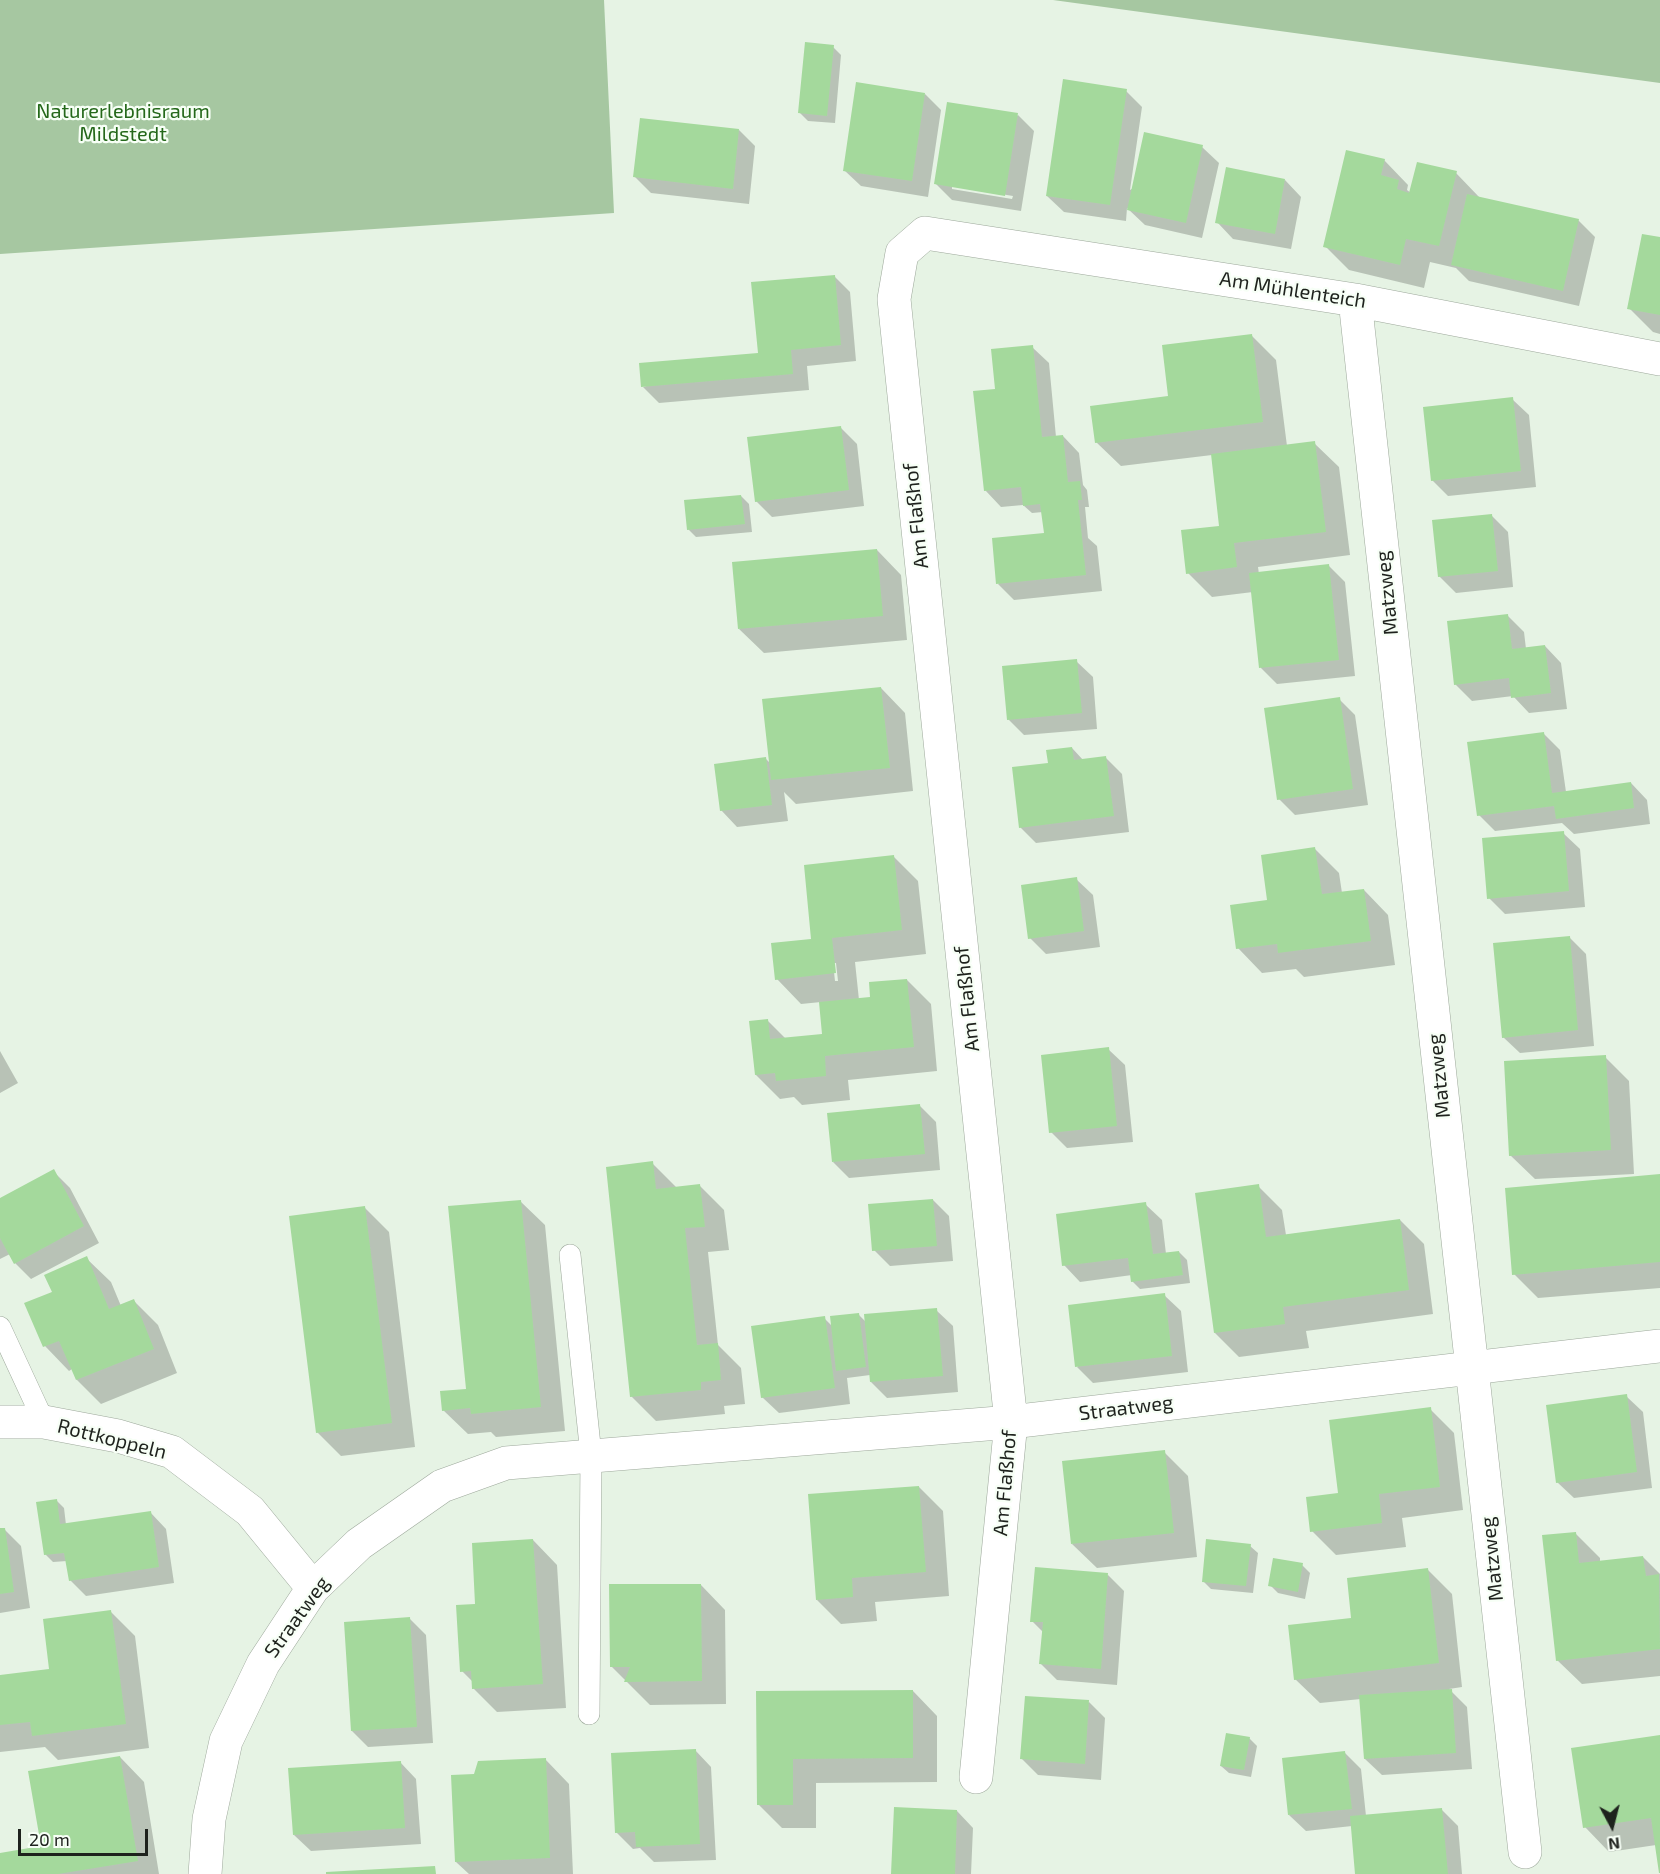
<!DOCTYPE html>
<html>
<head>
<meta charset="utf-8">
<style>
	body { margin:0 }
	#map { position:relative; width:1660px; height:1874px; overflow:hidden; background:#e6f3e4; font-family:"Exo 2",sans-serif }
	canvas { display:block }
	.north { position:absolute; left:1582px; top:1796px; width:60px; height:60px; -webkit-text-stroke:4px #f7fff6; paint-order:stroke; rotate:173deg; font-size:16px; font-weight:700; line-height:24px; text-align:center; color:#1e221d }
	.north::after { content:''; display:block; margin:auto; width:21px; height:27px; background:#1e221d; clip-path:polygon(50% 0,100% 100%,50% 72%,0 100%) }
	.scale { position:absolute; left:18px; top:1829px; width:130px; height:27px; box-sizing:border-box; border:3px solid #1e221d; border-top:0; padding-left:8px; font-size:18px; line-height:21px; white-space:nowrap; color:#1e221d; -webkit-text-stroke:4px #f7fff6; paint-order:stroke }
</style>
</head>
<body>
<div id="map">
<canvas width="1660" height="1874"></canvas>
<div class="north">N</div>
<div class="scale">20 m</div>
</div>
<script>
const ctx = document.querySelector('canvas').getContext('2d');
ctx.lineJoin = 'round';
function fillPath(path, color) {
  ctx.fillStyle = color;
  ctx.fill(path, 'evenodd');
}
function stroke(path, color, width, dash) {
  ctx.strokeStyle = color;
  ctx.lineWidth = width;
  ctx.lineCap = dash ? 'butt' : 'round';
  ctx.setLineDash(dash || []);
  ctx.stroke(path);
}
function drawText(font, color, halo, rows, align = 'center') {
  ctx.font = font + ' "Exo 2",sans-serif';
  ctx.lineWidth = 4.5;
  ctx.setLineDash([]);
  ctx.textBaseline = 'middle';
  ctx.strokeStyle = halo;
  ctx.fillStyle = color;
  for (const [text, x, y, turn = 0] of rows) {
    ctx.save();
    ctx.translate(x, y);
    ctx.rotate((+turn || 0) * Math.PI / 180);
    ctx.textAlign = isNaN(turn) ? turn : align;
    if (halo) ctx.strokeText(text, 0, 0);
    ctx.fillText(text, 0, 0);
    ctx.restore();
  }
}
fillPath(new Path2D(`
	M0,0H604L614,213L0,254Z
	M1053,0H1660V83Z`), '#a6c7a1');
fillPath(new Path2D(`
	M833,47L841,55L835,123L808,121L800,113Z
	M1126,91L1142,107L1130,190L1202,147L1219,163L1202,238L1145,225L1127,208L1126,221L1064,212L1047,196Z
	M925,94L941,110L928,197L861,186L844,170Z
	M1018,115L1034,131L1021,211L952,200L936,184ZM952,186L1013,196L1012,199L952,189Z
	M739,130L755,146L749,204L651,193L635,177Z
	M1384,160L1408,185L1407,190L1411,193L1456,173L1480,198L1578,220L1595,237L1579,306L1469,281L1456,268L1430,262L1424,288L1349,270L1325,246Z
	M1285,180L1301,197L1291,249L1233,239L1217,222Z
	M1660,239V334L1653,332L1629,308Z
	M834,276L850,292L856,361L807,366L809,390L659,403L643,387L760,354Z
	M1252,336L1276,360L1287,446L1314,443L1339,467L1350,555L1258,567L1259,574L1329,566L1345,582L1355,676L1277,684L1261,668L1253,592L1212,597L1188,573L1221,527L1212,455L1121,466L1096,442L1170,398Z
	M1032,347L1049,363L1056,437L1063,436L1079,453L1083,485L1087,490L1089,507H1085L1088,538L1097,546L1102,591L1014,600L998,584L1045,534L1043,512L1032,513L1023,505L1001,507L985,490L997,390Z
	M1512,399L1529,415L1536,487L1448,496L1432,480Z
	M841,428L857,444L864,506L772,517L756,501Z
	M741,496L749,504L752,532L696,537L688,529Z
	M1492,516L1508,532L1513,587L1456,593L1439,576Z
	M877,550L901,575L907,640L764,653L739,629Z
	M1508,616L1524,632L1526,649L1545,646L1561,663L1567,709L1529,713L1513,696L1472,701L1455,684Z
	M1076,661L1093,677L1097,729L1024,735L1008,719Z
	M881,688L905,713L913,791L796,804L784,792L788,821L737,827L721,810L766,759L770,763Z
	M1339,699L1355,715L1368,805L1295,815L1279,799Z
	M1543,733L1560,750L1566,792L1631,783L1647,800L1650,824L1574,834L1562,823L1495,831L1479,815Z
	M1072,748L1084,761L1106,758L1122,774L1129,832L1036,843L1020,827L1050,765Z
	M1563,833L1580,849L1585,907L1505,914L1489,898Z
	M1315,849L1339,873L1342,893L1364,890L1388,915L1395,965L1304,977L1296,969L1262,973L1238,948L1268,901Z
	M894,857L918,881L926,954L855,962L859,1000L872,998L907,980L931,1004L937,1071L848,1080L850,1100L802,1105L794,1097L780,1099L756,1075L767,1020L786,1039L824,1036L821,1002L801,1004L777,979ZM833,963H836L838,981H835Z
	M1076,879L1093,895L1100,947L1046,954L1030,938Z
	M1569,937L1586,954L1594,1046L1520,1053L1503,1037Z
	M1108,1049L1125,1065L1133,1142L1067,1148L1051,1132Z
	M0,1051L18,1083L0,1093Z
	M1605,1057L1629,1081L1634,1174L1535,1179L1510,1155Z
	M919,1105L936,1122L940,1170L849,1178L833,1162Z
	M652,1163L677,1188L700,1186L724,1210L729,1250L708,1252L718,1345L741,1368L745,1404L724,1406L725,1414L656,1421L631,1396Z
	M53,1171L70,1188L99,1243L31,1279L15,1263L10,1254L0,1259V1200Z
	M1660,1176V1288L1538,1298L1514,1274Z
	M1258,1186L1282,1210L1286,1235L1400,1220L1424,1244L1433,1314L1306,1331L1309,1348L1239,1357L1215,1333Z
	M933,1200L949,1216L953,1261L890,1266L874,1250Z
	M520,1201L545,1225L565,1431L496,1437L491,1432L468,1434L443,1410L467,1390Z
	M1145,1204L1162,1220L1166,1254L1179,1252L1187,1260L1190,1283L1140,1289L1132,1281V1275L1080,1282L1064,1265Z
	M365,1208L389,1232L415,1447L341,1456L317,1432Z
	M86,1258L111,1282L121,1306L134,1301L158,1325L177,1373L101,1404L77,1380L72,1369L69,1371L45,1346L26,1304L53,1292Z
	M1164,1295L1181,1311L1188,1372L1093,1383L1077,1367Z
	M936,1310L953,1326L958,1392L887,1398L871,1382L870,1375L847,1378L850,1404L779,1413L762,1397L824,1318L832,1326L859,1315L866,1322Z
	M1626,1396L1643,1412L1652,1488L1574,1498L1557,1482Z
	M1430,1409L1454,1433L1463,1510L1402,1518L1406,1547L1336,1555L1312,1531L1340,1495Z
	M1164,1452L1188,1476L1197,1557L1097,1568L1072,1544Z
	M919,1487L943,1511L949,1596L875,1602L877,1621L841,1624L817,1600Z
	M56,1500L64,1508L66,1525L150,1512L166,1529L174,1583L86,1596L70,1580L67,1561L53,1562L45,1554Z
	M4,1529L21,1546L30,1608L0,1613V1530Z
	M1575,1533L1600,1558V1562L1643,1557L1660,1574V1676L1582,1684L1557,1660Z
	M533,1540L557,1565L566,1708L497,1712L473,1688V1682L462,1671L477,1606Z
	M1250,1546L1258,1553L1253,1593L1211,1589L1203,1581Z
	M1302,1565L1310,1573L1305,1599L1278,1593L1270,1585Z
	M1427,1569L1452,1594L1462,1687L1449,1689L1467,1707L1472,1769L1382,1775L1365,1759L1361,1699L1320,1703L1295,1679L1353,1619Z
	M1108,1575L1124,1591L1117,1685L1057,1680L1041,1664L1043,1632L1032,1621Z
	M701,1585L725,1610L726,1704L650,1705L612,1667Z
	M111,1612L135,1636L149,1748L58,1760L45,1747L0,1752V1677L51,1670Z
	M410,1619L426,1635L433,1743L368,1747L352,1731Z
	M913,1691L937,1716V1782L816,1783V1828H782L758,1804V1692Z
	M1089,1702L1105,1718L1101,1780L1038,1775L1022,1759Z
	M1660,1737V1870L1656,1845L1609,1852L1585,1827Z
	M1249,1738L1257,1746L1251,1777L1229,1773L1221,1766Z
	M695,1750L711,1767L716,1860L654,1862L640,1848L633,1849L616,1832Z
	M1345,1753L1361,1769L1366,1816L1442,1810L1458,1826L1462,1874H1356L1352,1826L1306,1831L1289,1815Z
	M120,1757L144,1782L159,1874H0V1854L42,1847Z
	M545,1759L569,1784L573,1874H469L456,1862L475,1775Z
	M400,1762L416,1779L421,1844L311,1851L294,1835Z
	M957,1811L973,1828L971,1874H893Z`), '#0003');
fillPath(new Path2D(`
	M805,42L834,45L827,116L798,113Z
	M1063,79L1127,89L1110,205L1046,196Z
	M856,82L925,93L912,181L843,171Z
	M947,102L1018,113L1005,196L934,184Z
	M640,118L739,129L733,189L633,177Z
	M1144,132L1203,145L1186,223L1127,210Z
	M1346,150L1385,159L1381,175L1399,180L1397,189L1409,193L1417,162L1457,171L1439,246L1406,239L1400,265L1323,247Z
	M1226,167L1285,179L1275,234L1215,223Z
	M1467,194L1579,219L1563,291L1451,265Z
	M1642,234L1660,237V315L1627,309Z
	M835,275L841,345L791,350L793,374L641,387L639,363L758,353L751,282Z
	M1252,334L1263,422L1095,443L1090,406L1168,396L1162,345Z
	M1033,345L1042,437L1063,435L1068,482L1080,481L1082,500H1078L1086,575L996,584L992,538L1044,533L1040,504L1023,506L1021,487L984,491L973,391L995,389L991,349Z
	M1513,397L1521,471L1431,481L1423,407Z
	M841,426L849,490L755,502L747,437Z
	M1315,441L1326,532L1234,543L1237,567L1186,574L1181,530L1219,526L1211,454Z
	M741,495L745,524L687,530L684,500Z
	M1492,514L1498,571L1438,577L1432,520Z
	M877,549L883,616L738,629L732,562Z
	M1329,564L1339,660L1259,668L1249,573Z
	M1508,614L1512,649L1545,645L1551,693L1511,698L1509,678L1454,685L1447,621Z
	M1077,659L1082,713L1007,720L1002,666Z
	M881,687L890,768L771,780L762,699Z
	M1340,697L1353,789L1277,800L1264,708Z
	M1544,732L1552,793L1631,782L1634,808L1556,819L1554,806L1477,816L1467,742Z
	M1072,747L1074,760L1106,756L1114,816L1019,828L1012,767L1048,763L1046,750Z
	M766,757L772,805L720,811L714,764Z
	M1564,831L1569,891L1487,899L1482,838Z
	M1315,847L1322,894L1364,889L1371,941L1278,953L1277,944L1236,949L1230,905L1267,900L1261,855Z
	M894,855L902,930L832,938L836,973L775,980L771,943L811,939L804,865Z
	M1077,877L1084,931L1028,939L1021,885Z
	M1570,936L1578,1030L1502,1038L1493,943Z
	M907,979L914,1047L825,1056L826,1076L776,1081L775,1073L755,1075L749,1021L768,1019L770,1039L822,1034L819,1002L870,997L869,982Z
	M1109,1047L1117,1126L1049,1133L1041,1055Z
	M1606,1055L1611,1150L1509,1156L1504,1061Z
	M920,1104L925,1154L832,1162L827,1113Z
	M653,1161L656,1189L700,1184L705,1227L685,1228L697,1345L718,1343L721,1380L701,1382V1390L630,1397L606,1167Z
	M54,1169L84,1226L14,1264L0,1238V1198Z
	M1660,1174V1262L1512,1275L1505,1188Z
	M1259,1184L1266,1237L1400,1219L1409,1290L1283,1307L1285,1324L1214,1333L1195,1193Z
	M933,1199L937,1246L872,1251L868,1204Z
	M521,1200L541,1407L471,1414L470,1408L442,1411L440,1391L466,1389L448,1206Z
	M1146,1202L1153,1254L1179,1251L1183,1275L1131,1282L1128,1258L1062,1266L1056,1214Z
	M365,1206L392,1423L316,1433L289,1216Z
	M87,1256L109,1309L134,1299L154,1349L76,1380L59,1341L43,1347L24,1303L52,1292L44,1275Z
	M1165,1293L1172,1356L1075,1367L1068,1305Z
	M937,1308L943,1376L870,1382L864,1314Z
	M859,1313L866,1367L836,1371L830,1316Z
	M825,1316L835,1388L761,1398L751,1326Z
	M1627,1394L1637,1472L1556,1483L1546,1405Z
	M1431,1407L1440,1487L1379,1494L1382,1523L1310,1532L1306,1497L1338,1493L1329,1420Z
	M1165,1450L1174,1533L1071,1544L1062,1461Z
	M919,1486L926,1572L852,1578L853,1597L816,1600L808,1494Z
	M57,1499L60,1524L151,1511L159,1567L69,1581L64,1553L44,1555L36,1502Z
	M0,1528H5L14,1592L0,1594Z
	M1576,1532L1579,1563L1643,1556L1646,1576L1659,1574L1660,1649L1556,1661L1542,1535Z
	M533,1539L543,1684L472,1689L471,1671L460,1672L456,1605L475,1604L472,1543Z
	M1206,1539L1251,1544L1246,1586L1202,1582Z
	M1273,1558L1303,1563L1298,1592L1268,1586Z
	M1035,1567L1108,1573L1101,1669L1039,1664L1043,1622H1030Z
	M1428,1568L1439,1663L1294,1680L1288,1625L1351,1618L1347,1578Z
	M609,1584H701L702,1681L624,1682L630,1667H610Z
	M111,1610L126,1724L32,1736L30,1722L0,1725V1675L49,1669L43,1619Z
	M410,1617L417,1727L351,1731L344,1622Z
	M1452,1689L1456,1753L1364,1759L1359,1695Z
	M913,1690V1758L793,1759V1805H757L756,1691Z
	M1025,1696L1089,1700L1085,1764L1020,1759Z
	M1226,1733L1250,1737L1244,1770L1220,1766Z
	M1660,1735V1873H1659L1651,1818L1583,1828L1571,1748Z
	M696,1749L700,1844L636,1847L635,1832L615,1833L611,1753Z
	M1345,1751L1352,1809L1288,1815L1282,1758Z
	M120,1756L138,1861L58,1874H0V1853L41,1846L28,1771Z
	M546,1758L550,1858L455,1862L451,1775L474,1774L478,1761Z
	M401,1761L405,1828L293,1835L288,1768Z
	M894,1807L957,1810L955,1874H891Z
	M1442,1808L1448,1874H1355L1350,1816Z
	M435,1866L436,1874H326V1872Z`), '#a4d99c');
const service = new Path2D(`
	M570,1255L591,1455L589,1714
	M0,1327L44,1422`);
const minor = new Path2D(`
	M1355,300L1525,1852
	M0,1422H44L118,1436L172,1452L250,1511L313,1588
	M976,1777L1011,1422L894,299L902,253L925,233L1355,300L1660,359
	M205,1874L209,1819L226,1741L263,1664L313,1588L359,1544L442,1486L506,1463L1011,1422L1660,1346`);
stroke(service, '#9da89b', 22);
stroke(minor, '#9da89b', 34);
stroke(service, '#fff', 21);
stroke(minor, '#fff', 33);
drawText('20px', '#24681a', '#f7fff6', [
	["Naturerlebnisraum",123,111],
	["Mildstedt",123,134]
]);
drawText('20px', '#1e221d', '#f7fff6', [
	["Am Mühlenteich",1293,290,9],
	["Am Flaßhof",916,516,-96],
	["Matzweg",1387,593,-96],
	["Am Flaßhof",967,999,-96],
	["Matzweg",1439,1076,-96],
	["Straatweg",1126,1408,-7],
	["Rottkoppeln",112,1439,14],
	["Am Flaßhof",1005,1483,-85],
	["Matzweg",1492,1559,-96],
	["Straatweg",297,1617,-54]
]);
</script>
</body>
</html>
